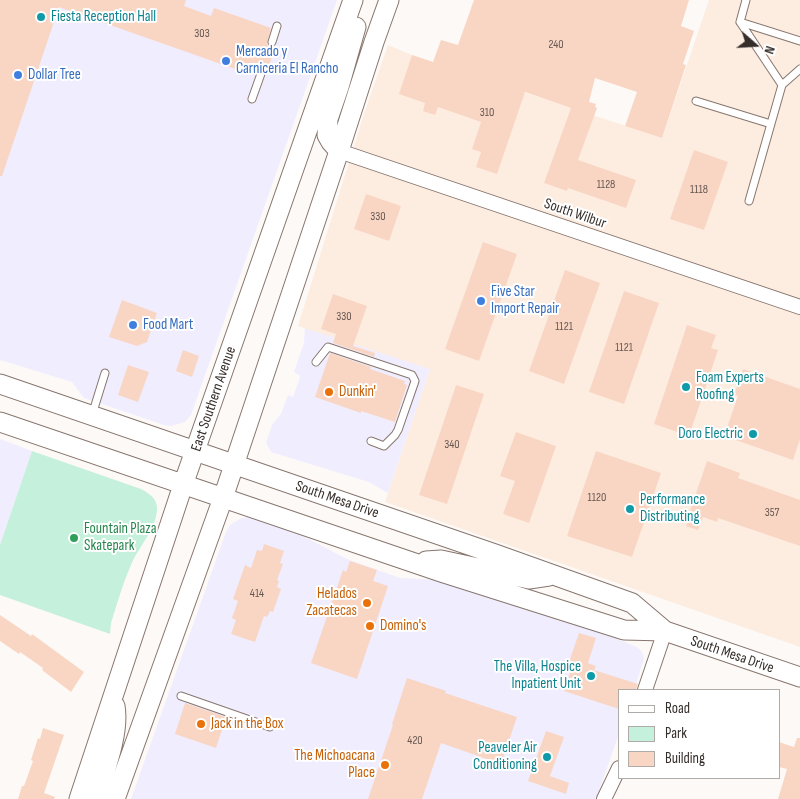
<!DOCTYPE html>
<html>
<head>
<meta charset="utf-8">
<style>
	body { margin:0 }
	#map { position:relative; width:800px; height:799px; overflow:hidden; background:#fdf9f7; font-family:"Sofia Sans Condensed",sans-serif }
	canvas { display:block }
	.legend { position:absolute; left:618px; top:689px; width:162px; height:90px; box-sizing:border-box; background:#fff; border:1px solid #aeaba9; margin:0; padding:6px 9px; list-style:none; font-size:15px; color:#342d29 }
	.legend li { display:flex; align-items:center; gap:10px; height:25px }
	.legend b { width:25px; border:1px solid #aeaba9 }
	.north { position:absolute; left:730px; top:20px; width:50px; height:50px; -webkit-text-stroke:4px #fff; paint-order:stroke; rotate:109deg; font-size:14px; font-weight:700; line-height:20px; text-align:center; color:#342d29 }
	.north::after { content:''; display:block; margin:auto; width:18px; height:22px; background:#342d29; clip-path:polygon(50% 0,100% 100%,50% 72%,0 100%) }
</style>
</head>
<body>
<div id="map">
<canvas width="800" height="799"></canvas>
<ul class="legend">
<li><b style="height:6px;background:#fff"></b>Road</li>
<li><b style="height:14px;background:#c5f0db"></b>Park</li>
<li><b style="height:14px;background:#f9d6c4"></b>Building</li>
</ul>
<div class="north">N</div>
</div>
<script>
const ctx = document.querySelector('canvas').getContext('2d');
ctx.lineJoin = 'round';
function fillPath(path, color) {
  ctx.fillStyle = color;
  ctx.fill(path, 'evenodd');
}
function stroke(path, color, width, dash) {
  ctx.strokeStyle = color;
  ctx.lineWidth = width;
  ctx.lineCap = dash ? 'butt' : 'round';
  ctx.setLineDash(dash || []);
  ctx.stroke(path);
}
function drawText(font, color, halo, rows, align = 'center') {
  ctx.font = font + ' "Sofia Sans Condensed",sans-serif';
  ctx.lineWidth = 4;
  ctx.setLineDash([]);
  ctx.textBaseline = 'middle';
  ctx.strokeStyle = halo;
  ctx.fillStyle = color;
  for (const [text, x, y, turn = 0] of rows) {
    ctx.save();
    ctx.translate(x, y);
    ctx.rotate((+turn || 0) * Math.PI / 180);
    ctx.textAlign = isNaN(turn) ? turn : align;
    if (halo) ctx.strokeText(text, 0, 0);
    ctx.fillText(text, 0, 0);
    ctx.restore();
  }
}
fillPath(new Path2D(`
	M0,0H337L191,415L185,422L171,426L164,425L84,398L72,382L4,361L0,360Z
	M305,327L430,369L388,493L369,482L271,452L266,443L272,425L281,414L288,395L293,397L300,378L299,375L294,372L304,343Z
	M0,439L32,451L0,545Z
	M248,517L299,534L347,559L400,578L441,580L582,625L637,647L642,652L644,659L634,690H619V734L596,799H131L226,532L230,525L240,519Z`), '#f0edff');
fillPath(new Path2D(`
	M709,0H800V647L385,502L430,369L298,326L364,114L388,45L412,55L662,138Z`), '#fdede0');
fillPath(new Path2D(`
	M32,451L141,489C150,494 157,498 157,509C156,530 139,546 131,565C123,583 117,604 111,623L110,634L0,595V545Z`), '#c5f0db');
fillPath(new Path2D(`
	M0,0H186L184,6L211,16L214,8L271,28L267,44L271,47L276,46L268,68L267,64L262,63L259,64L257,68L255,67L252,75L59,7L2,176H0Z
	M474,0H689L681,26L694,31L683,64L686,65L662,138L625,126L637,92L595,78L589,102L596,104L595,107L597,108L578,160L636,180L626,208L568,188L567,191L544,183L571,108L525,92L497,174L476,167L481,152L472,149L481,122L438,107L435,115L423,111L425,103L399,94L412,55L433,62L441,40L458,45Z
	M694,150L728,162L704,230L670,219Z
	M366,194L401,206L389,241L354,229Z
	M483,242L517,254L479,361L445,349Z
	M565,270L600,283L564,384L529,371Z
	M624,291L659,303L624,404L589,392Z
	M333,294L367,306L353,346L375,353L374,357L333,343L336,334L321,329Z
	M122,300L157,313L147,342L137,346L109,337Z
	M687,325L716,335L711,348L718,350L689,436L654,424Z
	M183,350L199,356L192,377L176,371Z
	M330,353L371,367L370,369L405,381L404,384L407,385L395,422L361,411V413L315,397Z
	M128,365L149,372L138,402L118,395Z
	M743,369L800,389V439L793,460L724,436L738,396L734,395Z
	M456,385L484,394L447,504L419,495Z
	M516,432L556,446L529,523L503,514L515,481L500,476Z
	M596,451L661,473L632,557L567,536Z
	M707,461L740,473L738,478L800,500V546L718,518L717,522L703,517L698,530L686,526L691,512L690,511Z
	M264,544L284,551L280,563L283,564L277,580L279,581L277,587L281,589L273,612L270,611L267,617L264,616L255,642L231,634L236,620L232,618L238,601L233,599L245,565L251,568L257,550L262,551Z
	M350,561L377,570L373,581L388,586L357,679L311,663L343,570L346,572Z
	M0,615L31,636L32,634L84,672L71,692L42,670L43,668L20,652L19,654L0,641Z
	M579,633L596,638L588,663L596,666L594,670L638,684L636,690H619V709L564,691L571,670L567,668Z
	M407,678L446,691L445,693L517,717L501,764L441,743L422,799H368L393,725L392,724Z
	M185,703L226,717L216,748L175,734Z
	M43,728L64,735L44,793L55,797L54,799H18L22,786H24L33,761L31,760L38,738L40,739Z
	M546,731L564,737L550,776L569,783L566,794L528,781Z
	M797,738H800V799H778L787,769L779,767V742L794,747Z`), '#f9d6c4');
const service = new Path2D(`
	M746,0L740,22L800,41
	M740,22L782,85
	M272,42L277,26
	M252,99L263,68
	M696,101L771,124
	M749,201L782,85L800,69
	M316,362L328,347L412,375L415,381L414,384L398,430L395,435L384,446L371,441
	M92,415L105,373
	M181,696L270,727`);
const minor = new Path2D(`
	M339,151L800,307
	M645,690L665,631
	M604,799L619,768`);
const secondary = new Path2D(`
	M339,151L331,142L327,135L328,119L339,87L356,27
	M0,384L495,554L632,603L665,631
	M0,422L441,572L624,630L665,631L800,677
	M426,561L441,560L529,579L549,576
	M79,799L183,485L353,0
	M96,799C104,773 120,733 115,706
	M115,799L223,498L339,151L374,42L389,0`);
stroke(service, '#87766e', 9);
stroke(minor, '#87766e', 16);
stroke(secondary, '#87766e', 21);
stroke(service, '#fff', 7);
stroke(minor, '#fff', 14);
stroke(secondary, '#fff', 19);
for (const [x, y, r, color] of [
	[41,17,5,"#0f9aa8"],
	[226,61,5,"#3f7fe0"],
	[18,75,5,"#3f7fe0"],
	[481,301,5,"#3f7fe0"],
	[133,325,5,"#3f7fe0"],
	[686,387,5,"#0f9aa8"],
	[329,392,5,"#e8710a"],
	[753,434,5,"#0f9aa8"],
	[630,509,5,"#0f9aa8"],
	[74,538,5,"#2e9e5b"],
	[367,603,5,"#e8710a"],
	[370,626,5,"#e8710a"],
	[591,676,5,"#0f9aa8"],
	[201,724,5,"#e8710a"],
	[547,757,5,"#0f9aa8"],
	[385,765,5,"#e8710a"]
]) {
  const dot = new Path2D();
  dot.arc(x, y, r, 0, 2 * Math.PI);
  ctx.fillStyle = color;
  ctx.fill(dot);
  stroke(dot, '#fff', 2);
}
drawText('12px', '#655750', null, [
	["303",202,34],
	["240",556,45],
	["310",487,113],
	["1128",606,185],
	["1118",699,190],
	["330",378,217],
	["330",344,317],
	["1121",564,327],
	["1121",624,348],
	["340",452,445],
	["1120",597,498],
	["357",772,513],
	["414",257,594],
	["420",415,741]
]);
drawText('15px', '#0d838f', '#fff', [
	["Fiesta Reception Hall",51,17],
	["Foam Experts",696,378],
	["Roofing",696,395],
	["Doro Electric",743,434,"right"],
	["Performance",640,500],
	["Distributing",640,517],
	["The Villa, Hospice",581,667,"right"],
	["Inpatient Unit",581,684,"right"],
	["Peaveler Air",537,748,"right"],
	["Conditioning",537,765,"right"]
], 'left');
drawText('15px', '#366cbe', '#fff', [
	["Mercado y",236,52],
	["Carniceria El Rancho",236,69],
	["Dollar Tree",28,75],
	["Five Star",491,292],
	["Import Repair",491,309],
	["Food Mart",143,325]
], 'left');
drawText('15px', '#342d29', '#fff', [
	["South Wilbur",575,214,19],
	["East Southern Avenue",214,399,-71],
	["South Mesa Drive",337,500,19],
	["South Mesa Drive",732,655,19]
]);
drawText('15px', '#c56008', '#fff', [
	["Dunkin'",339,392],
	["Helados",357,594,"right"],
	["Zacatecas",357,611,"right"],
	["Domino's",380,626],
	["Jack in the Box",211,724],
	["The Michoacana",375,756,"right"],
	["Place",375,773,"right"]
], 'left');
drawText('15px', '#27864d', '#fff', [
	["Fountain Plaza",84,529],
	["Skatepark",84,546]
], 'left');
</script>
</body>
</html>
